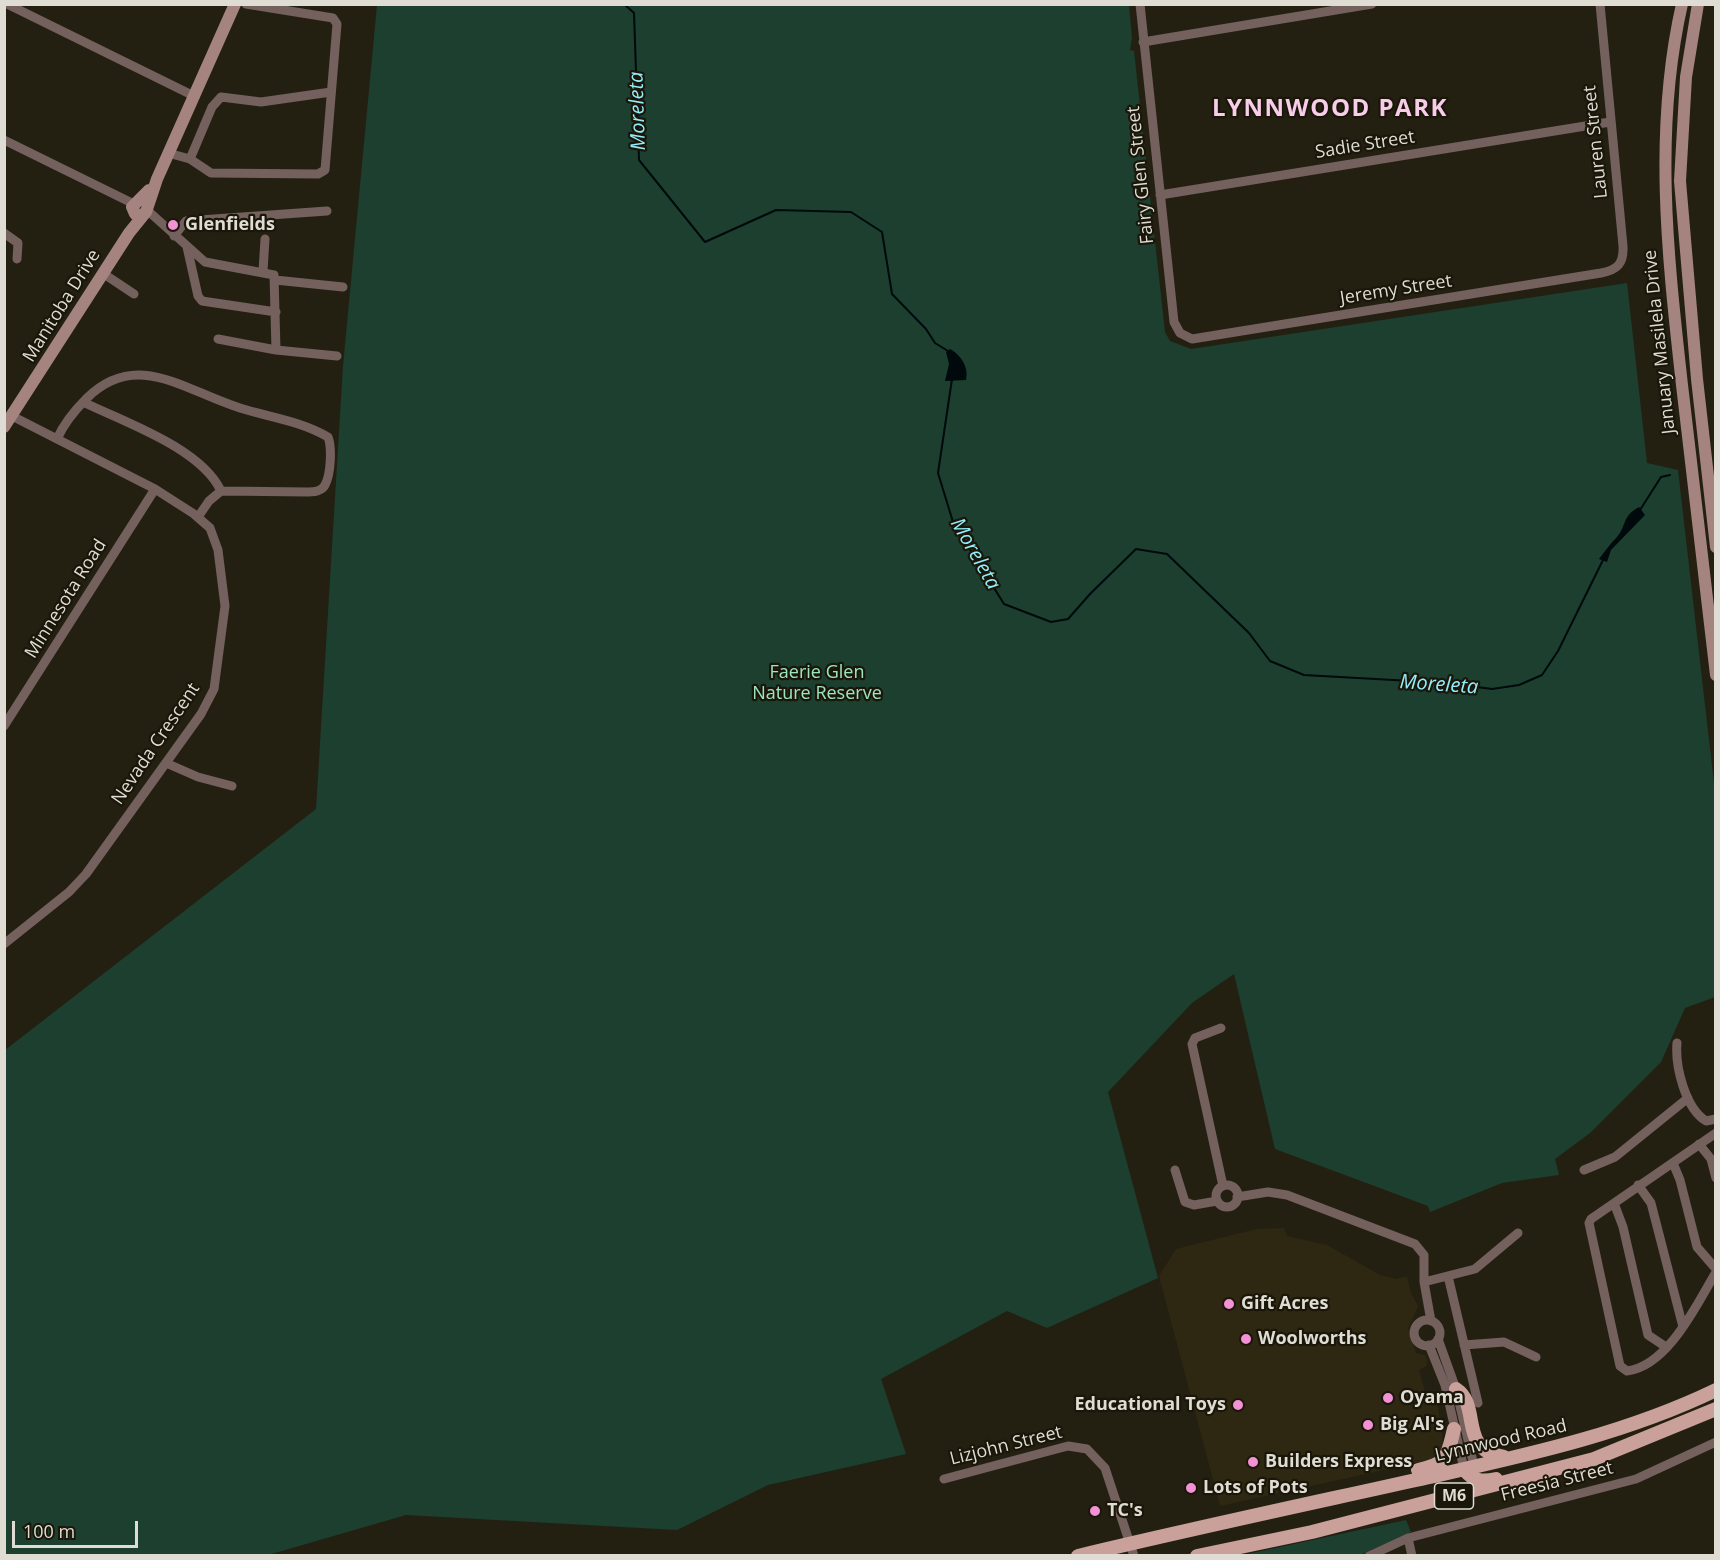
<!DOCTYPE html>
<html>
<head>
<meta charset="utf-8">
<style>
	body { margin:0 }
	#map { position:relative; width:1720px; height:1560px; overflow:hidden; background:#232012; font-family:"Open Sans",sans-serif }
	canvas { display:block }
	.frame { position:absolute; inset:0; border:6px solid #dfdcd3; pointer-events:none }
	.scale { position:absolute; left:12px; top:1521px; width:126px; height:27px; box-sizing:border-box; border:3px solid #dfdcd3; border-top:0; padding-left:8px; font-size:18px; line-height:21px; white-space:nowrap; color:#dfdcd3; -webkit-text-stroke:4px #1a1609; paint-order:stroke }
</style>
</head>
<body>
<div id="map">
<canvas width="1720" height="1560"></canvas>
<div class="frame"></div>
<div class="scale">100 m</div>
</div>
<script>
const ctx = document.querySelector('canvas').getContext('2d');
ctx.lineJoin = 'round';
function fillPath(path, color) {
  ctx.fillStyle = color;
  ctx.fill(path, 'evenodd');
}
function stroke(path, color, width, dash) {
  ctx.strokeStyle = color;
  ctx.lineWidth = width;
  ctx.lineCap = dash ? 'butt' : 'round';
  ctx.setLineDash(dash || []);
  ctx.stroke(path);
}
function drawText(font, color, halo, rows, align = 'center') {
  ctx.font = font + ' "Open Sans",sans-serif';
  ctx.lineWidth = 4.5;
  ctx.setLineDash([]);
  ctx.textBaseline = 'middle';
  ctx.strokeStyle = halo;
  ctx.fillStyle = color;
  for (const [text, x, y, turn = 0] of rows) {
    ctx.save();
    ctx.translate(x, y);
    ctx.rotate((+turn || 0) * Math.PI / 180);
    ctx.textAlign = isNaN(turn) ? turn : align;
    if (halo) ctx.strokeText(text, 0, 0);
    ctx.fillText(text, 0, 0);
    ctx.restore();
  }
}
fillPath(new Path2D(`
	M1284,1228L1287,1236L1327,1245L1380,1275L1396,1279L1407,1276L1411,1293L1418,1306L1408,1328L1416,1353L1425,1355L1427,1360L1426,1366L1419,1370L1425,1392L1432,1393L1437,1399L1444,1449L1438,1458L1220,1506L1159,1276L1176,1249L1257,1229Z`), '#2e2813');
fillPath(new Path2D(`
	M377,5H1129L1132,38L1130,50L1134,51L1165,332L1170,341L1191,349L1627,283L1647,463L1678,470L1715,792V997L1685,1008L1661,1062L1590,1133L1555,1159L1559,1175L1502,1183L1430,1212L1428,1206L1275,1149L1234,974L1192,1003L1108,1092L1158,1278L1047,1328L1007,1311L881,1379L906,1454L768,1485L677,1530L406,1515L268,1555L5,1556V1050L316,809L343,366Z
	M1406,1520L1411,1532L1360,1555L1238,1556Z`), '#1c3f2f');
fillPath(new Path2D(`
	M950,349C961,355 969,367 966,380L945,381L949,364L946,352Z
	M1639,507L1645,515L1611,550L1607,562L1599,559C1605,551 1610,544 1617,537C1627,525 1622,516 1639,507Z`), '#00090c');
stroke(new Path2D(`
	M624,4L634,13L639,160L705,242L776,210L851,212L882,232L892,294L926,329L935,343L948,351
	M952,379L938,473L953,522L1004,604L1051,622L1068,619L1090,594L1136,549L1167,554L1249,633L1270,661L1304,675L1447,683L1492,689L1519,685L1542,675L1558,651L1603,560
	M1640,510L1661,477L1670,475`), '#00090c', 2);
stroke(new Path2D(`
	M7,4L194,96
	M1140,4L1174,322L1180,333L1192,339L1601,273C1617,270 1624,264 1623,246L1600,4
	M1143,42L1372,4
	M4,140L134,204
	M168,153L190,159L212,107L221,97L261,102L331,92
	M190,159L211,173L318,174L325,170L337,24L333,18L246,4
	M1160,195L1610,122
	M147,210L205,262L274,275L276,350L337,356
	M4,233L18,243L17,259
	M174,236L186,221L327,211
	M187,247L198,296L202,301L276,312
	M263,271L265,239
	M104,274L134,294
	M275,280L343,287
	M218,339L276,350
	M83,402C124,422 201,448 221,491
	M57,439C64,423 74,411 87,398C137,349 185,391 240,408C269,417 301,421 328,437C332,447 331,474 325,485C322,491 315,492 308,492L221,491L209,501L198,517
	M4,726L155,489
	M166,763L198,777L232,786
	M4,944L69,892L86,874L201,714L214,689L225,606L218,550L210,528L194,514L155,489L12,416
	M1221,1028L1195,1038L1192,1044L1223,1186
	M1677,1043C1675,1066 1685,1108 1706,1121L1716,1119
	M1716,1133L1591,1219L1589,1223L1620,1366L1627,1371C1668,1366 1697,1304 1716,1272
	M1699,1144L1711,1159L1716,1178
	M1673,1163L1680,1180L1697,1247L1716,1269
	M1175,1170L1185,1202L1194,1205L1217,1201
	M1584,1170L1615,1157L1688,1098
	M1638,1185L1651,1203L1683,1327
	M1216 1196a11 11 0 1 1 22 0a11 11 0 1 1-22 0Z
	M1237,1197L1268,1192L1287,1195L1415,1244L1424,1255V1282L1431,1321
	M1614,1203L1623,1227L1648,1335L1666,1347
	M1448,1276L1478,1403
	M1424,1282L1475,1269L1518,1233
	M1414 1333a13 13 0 1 1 26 0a13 13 0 1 1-26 0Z
	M1438,1339L1456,1389L1474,1466
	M1429,1345L1445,1385L1464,1469
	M1464,1345L1504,1342L1536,1357
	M944,1479L1068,1446L1087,1449L1105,1468L1134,1556
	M1408,1538L1412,1556
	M1369,1556L1408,1538L1636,1479L1716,1442`), '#74605d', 9);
stroke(new Path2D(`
	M1682,4C1653,132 1668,258 1682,385C1693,482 1704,579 1716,675
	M1698,4L1686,77L1680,181L1697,379L1716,547
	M142,215L135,214L132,207L149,190
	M4,427L129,233L146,212L157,179L235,4`), '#a58480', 12);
stroke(new Path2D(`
	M1456,1389C1482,1406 1457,1450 1504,1457
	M1464,1469C1473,1481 1481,1482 1496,1479
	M1418,1470C1448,1464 1447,1457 1454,1429
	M1078,1556C1190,1529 1303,1505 1416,1480C1517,1457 1621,1436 1716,1390
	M1197,1556L1312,1532L1594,1459L1716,1409`), '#caa09b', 14);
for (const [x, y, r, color] of [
	[173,225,6,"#f391d5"],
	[1229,1304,6,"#f391d5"],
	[1246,1339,6,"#f391d5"],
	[1388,1398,6,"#f391d5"],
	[1238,1405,6,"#f391d5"],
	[1368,1425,6,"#f391d5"],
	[1253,1462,6,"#f391d5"],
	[1191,1488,6,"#f391d5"],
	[1095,1511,6,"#f391d5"]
]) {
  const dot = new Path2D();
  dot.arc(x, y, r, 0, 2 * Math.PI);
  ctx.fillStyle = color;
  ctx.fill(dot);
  stroke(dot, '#1a1609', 2);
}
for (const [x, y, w] of [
	[1454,1496,39]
]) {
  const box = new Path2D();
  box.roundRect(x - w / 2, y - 13, w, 26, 4.5);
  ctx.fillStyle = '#1a1609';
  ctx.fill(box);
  stroke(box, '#dfdcd3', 1.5);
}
drawText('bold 16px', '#dfdcd3', null, [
	["M6",1454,1496]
]);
drawText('18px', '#dfdcd3', '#1a1609', [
	["Lauren Street",1596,142,-96],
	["Sadie Street",1365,145,-9],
	["Fairy Glen Street",1141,175,-96],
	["Jeremy Street",1396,290,-9],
	["Manitoba Drive",62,306,-58],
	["January Masilela Drive",1660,342,-96],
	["Minnesota Road",66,599,-58],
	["Nevada Crescent",156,744,-56],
	["Lynnwood Road",1501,1441,-13],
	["Lizjohn Street",1006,1446,-14],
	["Freesia Street",1557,1482,-14]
]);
drawText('bold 18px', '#dfdcd3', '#1a1609', [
	["Glenfields",185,225],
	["Gift Acres",1241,1304],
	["Woolworths",1258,1339],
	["Oyama",1400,1398],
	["Educational Toys",1226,1405,"right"],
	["Big Al's",1380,1425],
	["Builders Express",1265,1462],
	["Lots of Pots",1203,1488],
	["TC's",1107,1511]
], 'left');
drawText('18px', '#9be6c1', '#1a1609', [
	["Faerie Glen",817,673],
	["Nature Reserve",817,694]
]);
drawText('italic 20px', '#91eefa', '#1a1609', [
	["Moreleta",638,111,-92],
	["Moreleta",975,554,60],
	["Moreleta",1439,685,4]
]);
ctx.letterSpacing = '1.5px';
drawText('bold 24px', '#f8cde9', '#1a1609', [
	["LYNNWOOD PARK",1330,109]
]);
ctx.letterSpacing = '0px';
</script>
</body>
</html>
